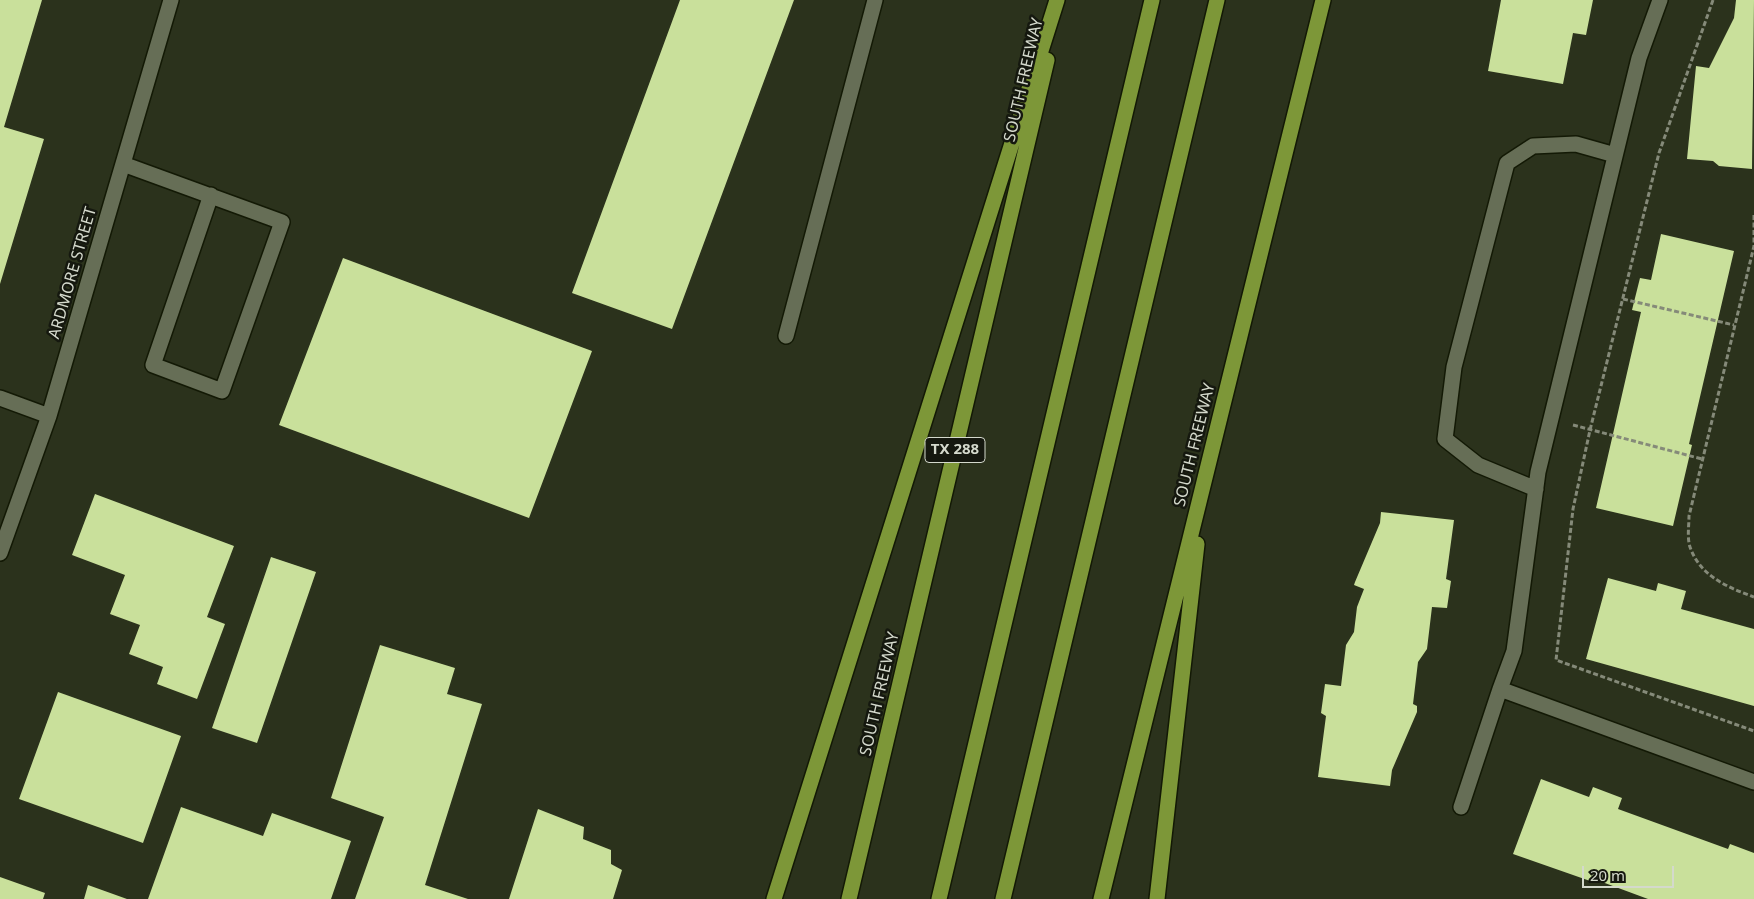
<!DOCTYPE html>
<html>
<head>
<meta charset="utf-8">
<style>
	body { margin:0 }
	#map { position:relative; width:1754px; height:899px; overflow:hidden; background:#2b321c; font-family:"Noto Sans",sans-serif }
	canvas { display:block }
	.scale { position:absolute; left:1582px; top:866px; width:92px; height:22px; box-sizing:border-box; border:2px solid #d4d9cc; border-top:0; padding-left:6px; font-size:15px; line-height:18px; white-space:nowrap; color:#d4d9cc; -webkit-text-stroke:4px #15180f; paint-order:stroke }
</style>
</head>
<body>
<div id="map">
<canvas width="1754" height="899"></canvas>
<div class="scale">20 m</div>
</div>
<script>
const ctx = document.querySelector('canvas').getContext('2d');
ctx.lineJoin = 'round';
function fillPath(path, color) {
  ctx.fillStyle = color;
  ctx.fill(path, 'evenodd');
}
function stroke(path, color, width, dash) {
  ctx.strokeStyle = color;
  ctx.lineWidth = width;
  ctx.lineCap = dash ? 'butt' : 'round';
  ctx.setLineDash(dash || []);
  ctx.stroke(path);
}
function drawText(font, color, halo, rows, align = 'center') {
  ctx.font = font + ' "Noto Sans",sans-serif';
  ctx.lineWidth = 5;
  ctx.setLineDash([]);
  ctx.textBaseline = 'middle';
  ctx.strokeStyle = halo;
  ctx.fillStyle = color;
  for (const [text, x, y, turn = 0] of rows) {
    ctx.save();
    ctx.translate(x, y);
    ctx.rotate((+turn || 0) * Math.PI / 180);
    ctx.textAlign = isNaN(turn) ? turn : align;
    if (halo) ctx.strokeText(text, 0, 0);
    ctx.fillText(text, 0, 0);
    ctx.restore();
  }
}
fillPath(new Path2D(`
	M0,0H42L4,127L44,139L0,284Z
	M680,0H794L672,329L572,293Z
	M1501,0H1593L1586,35L1573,33L1563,84L1488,71Z
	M1736,0H1754L1752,169L1719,166L1713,161L1687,159L1696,66L1709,68L1734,18Z
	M1661,234L1734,251L1689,444L1692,445L1673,526L1596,508L1641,312L1632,310L1640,278L1651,280Z
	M343,258L592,351L529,518L279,425Z
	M95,494L234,546L207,617L225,624L197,699L157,684L163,667L129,654L140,625L110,614L125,575L72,555Z
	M1381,512L1454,520L1446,579L1451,581L1447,608L1432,607L1427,649L1418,662L1413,704L1417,706V712L1392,770L1390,786L1318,777L1326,716L1321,713L1325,684L1341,686L1346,645L1354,632L1357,607L1364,589L1354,585L1355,582L1380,523Z
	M271,557L316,572L257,743L212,728Z
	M1608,578L1656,591L1658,583L1686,591L1681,609L1754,629V706L1586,659Z
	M380,645L455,668L447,694L482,704L425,885L468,899H355L384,817L331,798Z
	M58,692L181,736L143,843L19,799Z
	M1541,779L1589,797L1593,787L1622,798L1618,809L1728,849L1730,844L1754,853V899H1648L1594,879L1593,882L1513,854Z
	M181,807L263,836L272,813L351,841L331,899H148Z
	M538,809L584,827L583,839L611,850V864L622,870L613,899H509Z
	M0,877L45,893L43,899H0Z
	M88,885L127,899H84Z`), '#c9e09b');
const minor = new Path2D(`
	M1660,0L1639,58L1538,472L1514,651L1500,689L1754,782
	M123,164L282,222L222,391L153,365L211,195
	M786,336L875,0
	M0,398L49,416
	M1536,489L1478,465L1445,439L1454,367L1507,163L1533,146L1576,144L1615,155
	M0,553L49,416L171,0
	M1461,807L1500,689`);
const highway = new Path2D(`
	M774,899L1057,0
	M849,899L1047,60
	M939,899L1152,0
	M1003,899L1217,0
	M1101,899L1323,0
	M1157,899L1197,544`);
stroke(minor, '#131905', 18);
stroke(highway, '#131905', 18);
stroke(new Path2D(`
	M1713,0L1659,153L1590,430L1573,509L1556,660L1754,731
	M1754,215V246L1689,516C1689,525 1687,538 1690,547C1700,576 1727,587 1754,597
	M1623,299L1734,325
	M1573,425L1702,459`), '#858a79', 3, [5, 2.5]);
stroke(minor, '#666e56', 15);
stroke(highway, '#7d9738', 15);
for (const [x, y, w] of [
	[955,450,60]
]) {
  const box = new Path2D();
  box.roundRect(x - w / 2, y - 12.5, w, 25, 4);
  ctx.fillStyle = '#15180f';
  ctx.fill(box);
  stroke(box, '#d4d9cc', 1);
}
drawText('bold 15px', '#d4d9cc', null, [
	["TX 288",955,450]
]);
drawText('16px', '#d4d9cc', '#15180f', [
	["SOUTH FREEWAY",1024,80,-77],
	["ARDMORE STREET",73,273,-74],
	["SOUTH FREEWAY",1195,445,-76],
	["SOUTH FREEWAY",880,694,-77]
]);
</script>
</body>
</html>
